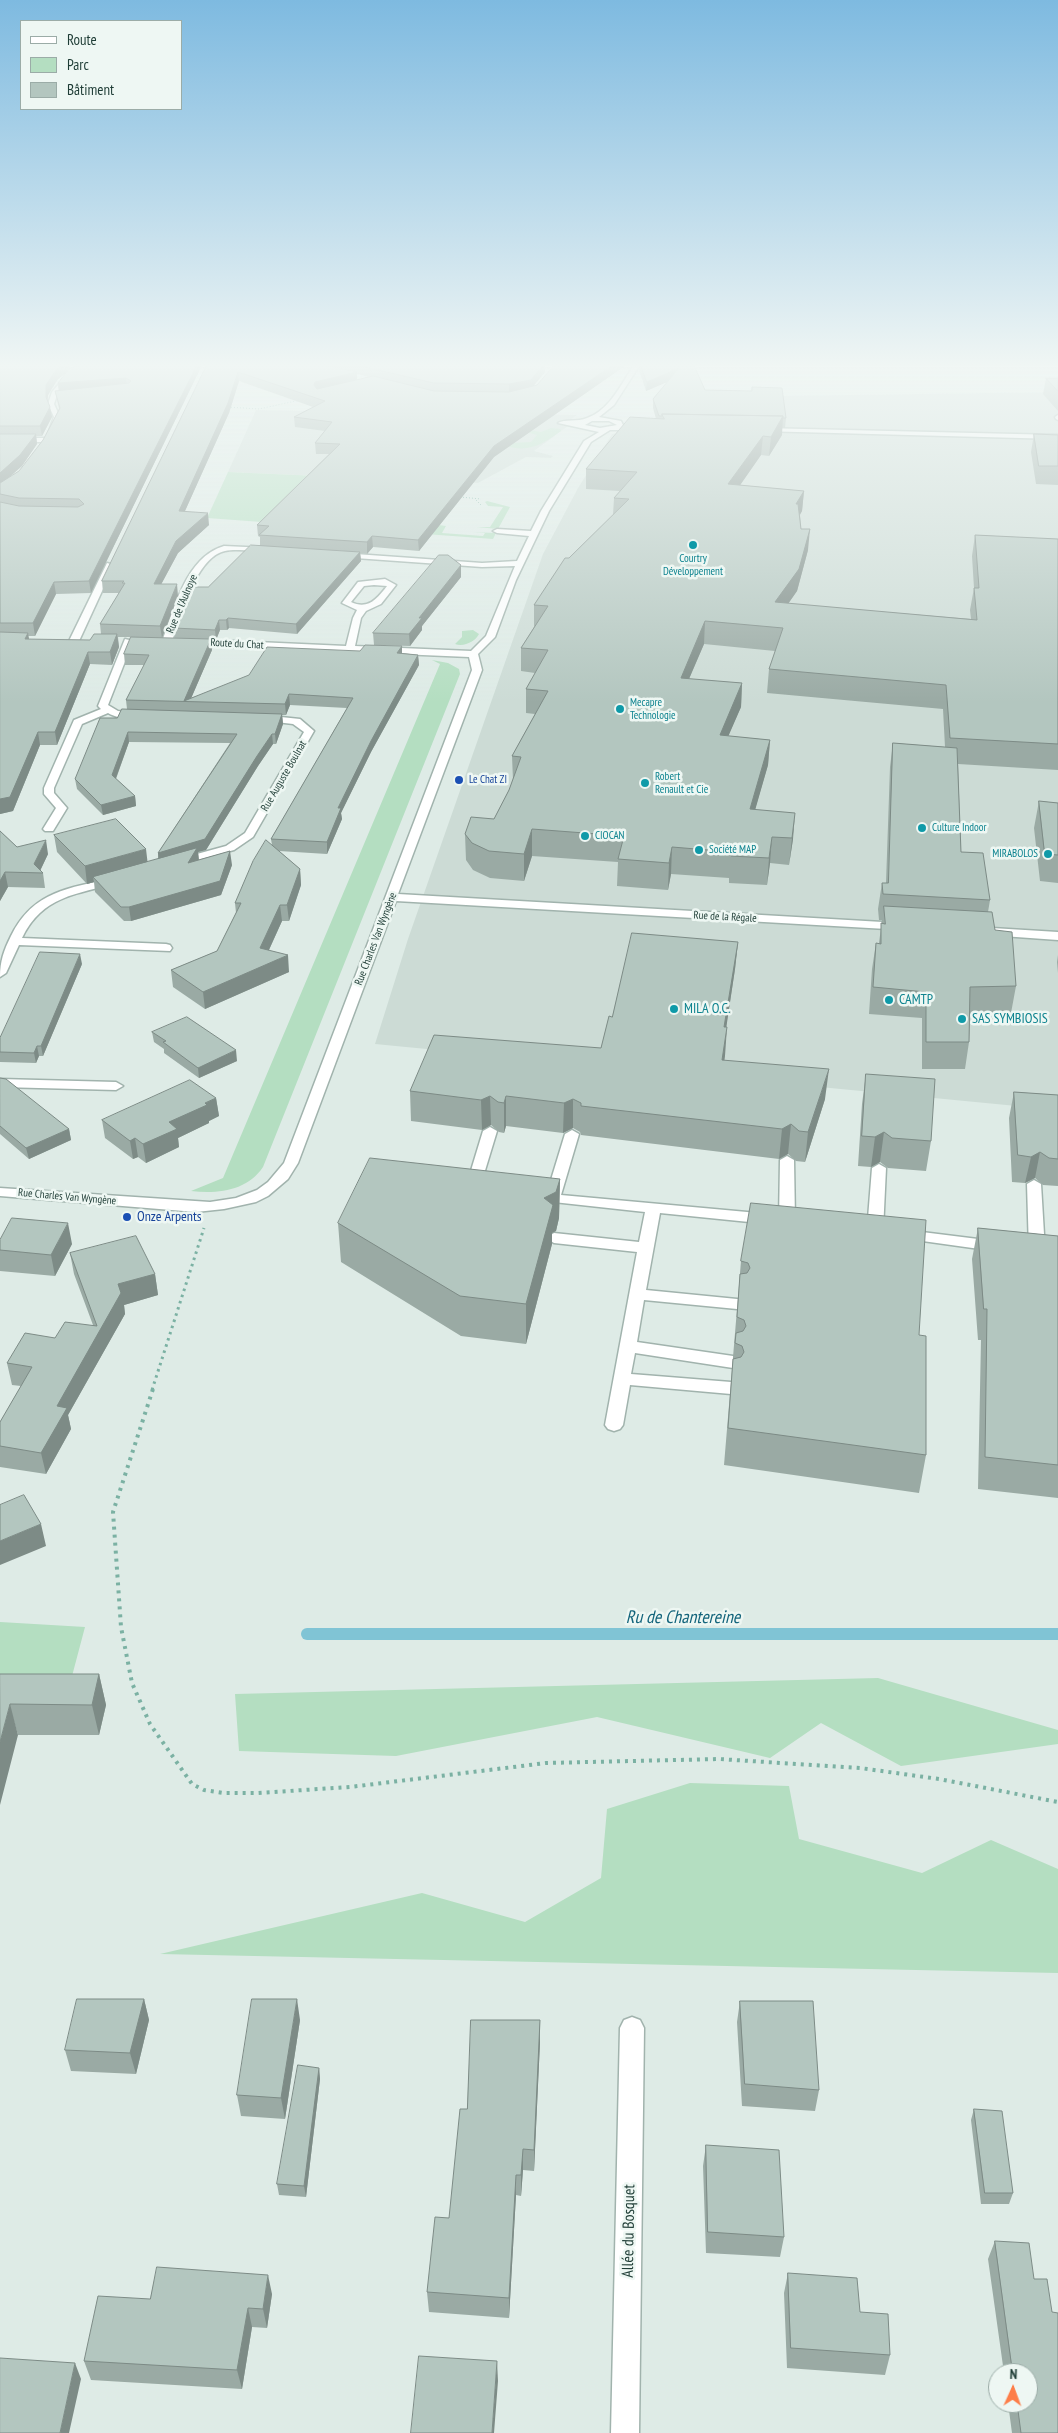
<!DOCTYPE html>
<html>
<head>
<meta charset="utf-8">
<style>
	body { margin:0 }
	#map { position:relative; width:1058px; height:2433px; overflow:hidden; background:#deebe6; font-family:"PT Sans Narrow",sans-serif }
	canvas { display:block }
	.legend { position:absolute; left:20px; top:20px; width:162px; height:90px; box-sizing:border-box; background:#eef7f3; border:1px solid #9baca7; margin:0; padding:6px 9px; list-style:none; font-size:15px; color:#1e3c35 }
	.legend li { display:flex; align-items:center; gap:10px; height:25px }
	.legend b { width:25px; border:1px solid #9baca7 }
	.north { position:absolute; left:988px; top:2363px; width:50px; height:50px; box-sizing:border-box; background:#eef7f3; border:1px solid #9baca7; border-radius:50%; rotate:2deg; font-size:14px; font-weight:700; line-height:20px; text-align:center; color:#1e3c35 }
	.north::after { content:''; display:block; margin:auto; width:18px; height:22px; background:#fd7e49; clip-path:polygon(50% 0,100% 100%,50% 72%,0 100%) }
</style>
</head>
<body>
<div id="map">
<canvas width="1058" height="2433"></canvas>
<ul class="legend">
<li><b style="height:6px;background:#fff"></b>Route</li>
<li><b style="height:14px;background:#b4dec1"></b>Parc</li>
<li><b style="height:14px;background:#b3c6bf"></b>Bâtiment</li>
</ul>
<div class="north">N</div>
</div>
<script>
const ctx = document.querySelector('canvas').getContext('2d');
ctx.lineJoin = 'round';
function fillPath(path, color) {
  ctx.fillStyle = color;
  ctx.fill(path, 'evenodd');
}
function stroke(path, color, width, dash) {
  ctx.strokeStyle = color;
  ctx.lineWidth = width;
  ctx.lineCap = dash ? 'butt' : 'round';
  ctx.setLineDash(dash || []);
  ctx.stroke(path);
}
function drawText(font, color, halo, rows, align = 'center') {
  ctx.font = font + ' "PT Sans Narrow",sans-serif';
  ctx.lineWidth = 5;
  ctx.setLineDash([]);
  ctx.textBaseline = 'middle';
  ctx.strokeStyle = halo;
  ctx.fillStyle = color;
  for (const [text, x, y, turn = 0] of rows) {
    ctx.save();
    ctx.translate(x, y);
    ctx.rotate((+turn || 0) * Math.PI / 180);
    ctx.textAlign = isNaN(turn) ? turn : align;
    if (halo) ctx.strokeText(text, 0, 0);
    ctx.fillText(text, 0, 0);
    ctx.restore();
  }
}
fillPath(new Path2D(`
	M1058,392V1110L375,1044L408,939L543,554L578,488L612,434L631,431L705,397Z
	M256,410L577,415L569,421H562L561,425L568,426L534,451L553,456L551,458L526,457L478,483L228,472Z`), '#ccdbd5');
fillPath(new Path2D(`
	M551,428L560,429L561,431C543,444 529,453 506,446L511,443L531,442L537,435L526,432L529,430L541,432Z
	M228,472L342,477L437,527L439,525L446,526L442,533L483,536L485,533L472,532L496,533L493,539L207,518Z
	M487,501L510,507L498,529L476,527H490L503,507L488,506L485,502Z
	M473,630L479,634C475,642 464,647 455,644L462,637V631Z
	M432,660L448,663L459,669L460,674L263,1167C247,1191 218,1194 191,1191L223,1178L440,664Z
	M0,1622L85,1627L67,1695L0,1696Z
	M878,1678L1058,1730V1744L901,1766L821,1723L770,1758L597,1717L396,1756L239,1751L235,1694Z
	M690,1783L789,1786L799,1839L922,1873L991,1840L1058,1869V1973L160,1954L422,1893L525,1922L601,1878L607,1809Z`), '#b4dec1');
stroke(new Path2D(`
	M307,1634H1058`), '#80c4d5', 12);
const minor = new Path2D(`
	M635,363H641L614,405L599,417L621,421L624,427L641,426L644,428L641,430H610L591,442L549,511L516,580L495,637L478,654L482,670L398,894L900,923L906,927L904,930L396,901L298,1163L288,1179L268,1196L256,1202L224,1209L196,1212L0,1196V1188L210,1202L236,1198L257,1190L268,1182L284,1163L472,670L469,657L190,645L185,642L190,639L346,646L353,618L357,610L342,603L358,582L385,579L396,585L381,604L366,611L361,618L355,646L471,651L486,636L515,566L482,567L341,557L337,555L341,553L482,563L517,561L529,536L497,533L493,531L497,529L531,531L541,511L584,441L599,432L558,423C564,419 578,422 587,418C610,410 622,383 635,363ZM592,421H609L617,425L600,428L585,425ZM374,585L387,586C377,599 368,610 351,602L364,586Z
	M71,370L76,371L58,392L54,404L60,417L52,434H48L54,417L48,404L52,392Z
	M1058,415V420L1056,419L1055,417Z
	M762,428L1058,435V439L760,431Z
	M0,438H45L49,440L45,442H0Z
	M224,546L268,548L272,550L268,552C255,552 237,548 225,551C196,557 180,617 172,642L164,644L162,642C174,609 186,557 224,546Z
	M107,563L114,565L79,641L71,643L69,641Z
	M125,639L133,641L108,705L118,711L139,713L144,716C136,722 116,718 108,713L82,724L54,788V793L67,808L53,831H45L43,829L56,808L44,794V788L74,720L101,709L98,706Z
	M262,715L300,719L314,731L253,837L234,850L179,865L175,864V860L226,846L245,833L304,732L293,724L259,720V716Z
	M114,878L120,881L118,883C77,894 42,896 22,938L166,944L170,945L172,948L170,951L19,945L6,973L0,977C0,961 4,950 11,936C33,891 69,888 114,878Z
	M992,928L1058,932V940L988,935L986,932Z
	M0,1079L116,1082L123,1086L116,1090L0,1087Z
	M490,1127L497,1131L480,1187L478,1190H468L466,1187L483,1131Z
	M572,1130L579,1134L561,1195L769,1214L777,1219L769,1224L660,1213L646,1290L737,1299L743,1300L745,1304L743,1308L737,1309L644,1300L637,1342L733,1356L739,1358L741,1362L739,1366L733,1368L635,1353L631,1374L731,1382L737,1384L739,1388L737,1392L731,1394L630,1385L623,1425L620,1429L614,1431L608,1429L605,1425L637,1252L554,1243L546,1238L554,1233L639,1242L645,1212L535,1200L533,1197L535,1194L547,1193L565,1134Z
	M787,1156L794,1160L795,1221L787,1226L779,1221L780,1160Z
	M879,1164L886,1168L883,1231L875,1236L867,1231L872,1168Z
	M1034,1180L1041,1184L1045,1251L1037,1256L1029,1251L1027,1184Z
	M906,1230L994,1241L1002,1246L994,1251L901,1238L898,1235Z
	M632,2017L640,2020L644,2028L639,2433H611L620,2028L624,2020Z`);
stroke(minor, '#a1b3ad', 3);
stroke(new Path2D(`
	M228,407L259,409L300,400
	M460,497L481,499
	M476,500L482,506`), '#7bb1a3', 1, [1, 2]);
stroke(new Path2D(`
	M152,1390L204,1228`), '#7bb1a3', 3, [2.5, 4]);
stroke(new Path2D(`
	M153,1389L113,1512L121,1627L132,1683L150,1724L192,1784L204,1790L223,1793H258L350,1787L546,1763L719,1759L860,1768L939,1779L1058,1802`), '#7bb1a3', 4, [3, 5]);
fillPath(minor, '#fff');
fillPath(new Path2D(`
	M0,363L69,367V369L80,364V363H203L91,593L56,594L35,636H28L29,639L90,640L101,634L100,624L119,593H103L102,581L208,363H629L494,457L419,551L373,547L367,554L360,553L361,561L297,634L229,628L227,630H220L216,640L175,638L174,628L208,587L260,546V537L258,536L257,525L329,454H316L315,443L325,431L295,427L294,417L313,407L239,381L229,413L185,511L209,525L178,553L161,584L178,596L162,638L211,639L212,650L191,698L360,651L402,646V653L418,655L419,665L371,752L341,813L342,819L327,854L279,851L300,869L301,885L289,921H282L269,950L289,972L205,1009L173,987L171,970L217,951L236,913L235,903L272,845L271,839L347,708L290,705L286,715H282L283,724L276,744H273L258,766L206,850L198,852L199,860L232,865L221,895L131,921H124L95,892L94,882L87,884L57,852L54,835L147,862L158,859V853L230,743L129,742L116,779L135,796L136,806L103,815L77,789L75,779L117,718L127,709L126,700L144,665H125L124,654L131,637H118L119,647L112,665L90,664L57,745H40L13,811L0,814ZM545,363H556L537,385L533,386L545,372ZM68,371L58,383L59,391H55L59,409L43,440L19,471L10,477L22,466L37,444L36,436H42L52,417L47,400L48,395L58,379ZM357,374L369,377L357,380Z
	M639,363H693L705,390L751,391L752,387L786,418L785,428H782V435L769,456L761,455L740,485L804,491L802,511L800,515L801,529L808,550L797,591L788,604L971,619L970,610L974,588L972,556L975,535L1058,539V770L958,764L961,852L990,900L988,912L1016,986L1011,1013L970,1014L969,1042L965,1069H922V1018L869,1014L872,969L876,943H879L882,920H879L878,909L882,883H886L890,767L893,743L945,747L943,709L767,693L769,669L775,651L704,644L689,679L742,683L741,707L728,736L770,740L768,765L755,809L793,839L789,865L770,863L767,885L729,883V878L671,874L668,890L617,886L618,862L532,856L524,881L490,878L473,870L466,860L465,834L494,819L509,790L513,780L512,756L535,714L526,713V689L535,673L521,671V648L534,627V605L569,558L613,515L614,498L620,491L586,489V469L656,419L653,408V399L667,382L646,391L639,370Z
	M1046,378H1058V411L1043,394Z
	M1034,434L1058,435V485L1036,484L1031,452Z
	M461,565V577L422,626V630L410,646L374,645L373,633Z
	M1039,801L1058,803V883L1040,881L1034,828Z
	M0,831L17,847L48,854L40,871L43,873L45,888L8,887L0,901Z
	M738,942L735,969L726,1027L724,1061L825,1099L805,1162L796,1161L788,1154L779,1159L581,1135L580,1132L573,1128L563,1133L506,1126L504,1133L499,1132L491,1125L482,1130L411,1121L410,1091L601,1048L612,1017Z
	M1058,955V973L1057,962Z
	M82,964L43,1056H39L36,1063L0,1062V1038Z
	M152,1032L237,1061L199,1078L164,1053V1049L154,1042Z
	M866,1074L931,1141L926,1171L888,1168L880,1162L871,1167L858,1166L862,1104Z
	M0,1078L69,1129L71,1140L29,1159L0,1134Z
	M1014,1092L1058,1095V1186L1043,1185L1035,1178L1025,1183L1012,1182L1009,1118Z
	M216,1098L219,1116L209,1121V1123L178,1138L179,1147L146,1163L138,1157L133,1159L105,1138L102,1120Z
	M560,1179L559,1218L556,1231L552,1233V1244L526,1344L461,1336L341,1262L338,1223Z
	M751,1203L919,1335L926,1455L919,1493L724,1465L741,1261Z
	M978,1228L1058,1236V1498L978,1489L981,1340H978L972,1259Z
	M0,1240L72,1244L55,1276L0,1271Z
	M70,1253L155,1274L158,1295L124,1305L125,1314L68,1415L71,1429L46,1474L0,1467V1422L21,1386L12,1385L7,1363L55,1338L93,1325L74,1274Z
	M0,1674H99L106,1705L99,1735H18Z
	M144,1999L149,2020L136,2074L71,2071L65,2050Z
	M740,2001L819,2090L815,2111L742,2106L737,2022Z
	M300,2020L285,2119L241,2116L237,2095Z
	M540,2020V2042L534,2171L523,2170L521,2196L516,2195L509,2318L429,2312L427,2292L449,2218L467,2109Z
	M319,2068L320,2079L306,2197L279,2195L277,2184Z
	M974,2109L1013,2193L1009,2204H981L971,2120Z
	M706,2145L784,2237L780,2257L706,2253L703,2166Z
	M995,2241L1034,2279L1052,2312L1058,2433H1012L1008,2403H1028V2373H1004L988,2259Z
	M788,2273L860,2312L890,2355L885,2375L787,2368L784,2293Z
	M272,2294L267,2328L252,2327L242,2389L91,2380L84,2361L150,2299Z`), '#9aaaa4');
fillPath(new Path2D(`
	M65,363H73L69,367V370L58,379L48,395L47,407L46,397V385L56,370Z
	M198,363H203L91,593L89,581Z
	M545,363V372L531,389L509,394V384Z
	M616,363H629L494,457L419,551L418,540L494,446Z
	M679,368V377L646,391L647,382Z
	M238,372L239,381L229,413L180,522L179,511Z
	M357,372V382L316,392L314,385L315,382Z
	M126,378L127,387L59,393L58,383Z
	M50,407L52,417L42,436L40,426Z
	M783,416L782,435L769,456L771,437Z
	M36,434L37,444L22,466L0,485V473Z
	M763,436L761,455L727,504L728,484Z
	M804,491L802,511L794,524L796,504Z
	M208,513L209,525L178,553L155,596L154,584L176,541Z
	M810,529L808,550L797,591L773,625L775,602Z
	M372,536L373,547L367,554V542Z
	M360,552L361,561L297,634L296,624Z
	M461,565V577L422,626V630L410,646L409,634L419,618Z
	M54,582L56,594L35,636L33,623Z
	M177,584L178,596L162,638L160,626Z
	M228,618L229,628L227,630L226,620Z
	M219,620L220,630L216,640L215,630Z
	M705,621L704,644L679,702L681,678Z
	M28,633L30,645L25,639Z
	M117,634L119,647L112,665L110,652Z
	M211,639L212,650L190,701H184Z
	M402,646V656L397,653Z
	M88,652L90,664L57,745L55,732Z
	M418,655L419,665L371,752L341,813L342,819L327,854V842L338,808L371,741Z
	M742,683L741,707L718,760L720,735Z
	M289,694L290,705L286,715L285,704Z
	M282,714L283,724L276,744L275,734Z
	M38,732L40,745L13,811L0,814V799Z
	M128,732L129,742L113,786L112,775Z
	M272,734L273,744L258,766L206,850L198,852L199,862L159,863L158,853L257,756Z
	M770,740L768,765L748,835L750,809Z
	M135,796L136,806L103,815L101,805Z
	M795,813L793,839L789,865L792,838Z
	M532,829V856L524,881V854Z
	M772,837L770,863L767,885L769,858Z
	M46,840L48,854L39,873L34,864Z
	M672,847L671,874L668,890L669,863Z
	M146,849L148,866L93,877L94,882L87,884L85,866Z
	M230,851L232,865L221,895L131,921L129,907Z
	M300,869L301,885L289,921L287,905Z
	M5,872L8,887L0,901V881Z
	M280,905L282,921L262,965L260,948Z
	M738,942L735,969L722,1056L724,1027Z
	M80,954L82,964L43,1056L41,1046Z
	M288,955L289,972L205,1009L203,992Z
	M727,1027L725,1056L720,1090L722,1060Z
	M37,1046L39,1056L36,1063L34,1053Z
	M236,1050L237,1061L199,1078L198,1068Z
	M829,1069L825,1099L805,1162L808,1132Z
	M490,1096L491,1125L482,1130L481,1100Z
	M506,1096V1126L504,1133V1103Z
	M216,1098L219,1116L209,1121V1123L178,1138L179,1147L146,1163L143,1144L169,1122Z
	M573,1099V1128L563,1133L564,1103Z
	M791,1124L788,1154L779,1159L782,1129Z
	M69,1129L71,1140L29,1159L26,1148Z
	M884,1132L880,1162L871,1167L875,1137Z
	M135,1138L138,1157L133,1159L130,1141Z
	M1040,1152L1035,1178L1025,1183L1031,1157Z
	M560,1179L559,1218L556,1231L552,1233V1244L526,1344V1304L544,1198Z
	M68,1223L72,1244L55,1276L51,1255Z
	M155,1274L158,1295L124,1305L125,1314L68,1415L71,1429L46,1474L41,1453L57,1406L118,1284Z
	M41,1524L46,1546L0,1565V1541Z
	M99,1674L106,1705L99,1735L92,1705Z
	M10,1704L18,1735L0,1805V1742Z
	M144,1999L149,2020L136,2074L130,2053Z
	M297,1999L300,2020L285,2119L281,2098Z
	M540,2020V2042L534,2171V2150Z
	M319,2068L320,2079L306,2197L304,2186Z
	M523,2149V2170L521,2196V2175Z
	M516,2175V2195L509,2318V2298Z
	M268,2275L272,2294L267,2328L263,2309Z
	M248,2308L252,2327L242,2389L237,2370Z
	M497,2361L498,2381L494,2433H492Z
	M75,2363L81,2379L69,2433H60Z`), '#7d8b86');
const building = new Path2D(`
	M0,363H65L56,370L46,385V397L50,407L40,426H0Z
	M85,363H198L89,581L54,582L33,623H0V502L19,506L78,507L84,504L79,499L19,498L0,494V483L19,471L43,440L60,408L55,391L129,383L131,381L126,378L58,383L69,369Z
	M208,363H316L357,372L315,382L314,385L317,389L373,376L434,391L509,392L537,385L556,363H616L494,446L418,540L372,536L367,542L259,535L269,526L257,525L340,444L315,443L332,422L294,417L325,401L238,372L228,403L179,511L208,513L176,541L154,584H177L160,626L100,624L125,583H122L124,581H102Z
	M348,363H545L531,380L509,384L434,383Z
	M640,363H693L705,390L752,391V387L782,388L786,418H783V416L662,414V416H659L653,399L679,368L647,382Z
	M1046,378H1058V391Z
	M662,414L783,416L771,437L763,436L728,484L804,491L796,504H798L801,529H810L799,569L775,602L977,620L974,588H979L975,535L1058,539V744L950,738L946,685L769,669L783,628L705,621L681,678L742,683L720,735L770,740L750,809L795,813L792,838L772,837L769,858L731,856L732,852L672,847L669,863L618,859L624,836L532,829L524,854L489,851L472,843L465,834L471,817L494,819L509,790L521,757L512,756L548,691L526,689L548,650L521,648L548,606L534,605L565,558H569L629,499L614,498L637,472L586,469L630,417L664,419Z
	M0,434H36L20,455L0,473Z
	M1034,434L1058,435V466H1039Z
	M251,545L360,552L296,624L228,618L226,620H219L215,630L174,628L190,587H208Z
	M439,555H448L461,565L419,618H422L409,634L373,633Z
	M0,632L28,633L25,639L90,640L94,634H117L110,652H88L55,732H38L10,797L0,799Z
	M131,637L211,639L184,701L249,675L267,647L360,651L365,645L402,646L397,653L418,655L371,741L338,808H341L327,842L271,839L353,698L289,694L285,704L126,700L149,655L124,654Z
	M122,709L282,714L275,734H272L257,756L205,839L158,853L237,734L128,732L112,775L135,796L101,805L75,779L100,718H117Z
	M893,743L957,748L961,852L983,853L990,900L883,894L882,883H888Z
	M1039,801L1058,803V855L1045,854Z
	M116,819L146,849L85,866L54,835Z
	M0,831L17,847L46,840L34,864L43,873L5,872L0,881Z
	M266,840L300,869L287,905H280L260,948L288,955L203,992L171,970L217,951L241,903H235L253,861Z
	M197,848L188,863L230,851L220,881L129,907H121L93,877Z
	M884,906L992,912L995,930L1012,932L1016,986L970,987L969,1042H926V992L873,987L876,943L881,944V923L885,924Z
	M632,933L738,942L724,1027H727L722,1060L829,1069L808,1132L799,1131L791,1124L782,1129L581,1106V1103L573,1099L564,1103L506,1096L504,1103L498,1102L490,1096L481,1100L410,1091L434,1035L601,1048L609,1016L612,1017Z
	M40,952L80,954L41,1046H37L34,1053L0,1052V1038Z
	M187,1017L236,1050L198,1068L163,1042L166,1041L152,1032Z
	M866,1074L935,1079L931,1141L892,1138L884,1132L875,1137L862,1136Z
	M0,1078L6,1079L69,1129L26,1148L0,1126Z
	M190,1080L216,1098L205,1103L207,1105L169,1122L177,1129L143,1144L135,1138L130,1141L102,1120Z
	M1014,1092L1058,1095V1159L1049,1158L1040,1152L1031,1157L1018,1155Z
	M370,1158L560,1179L556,1192L544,1198L553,1205L526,1304L460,1296L338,1223Z
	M751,1203L926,1220L919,1335L926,1336V1455L728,1428L733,1359L741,1357L744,1352L742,1346L735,1343L736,1333L743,1331L746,1326L744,1320L737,1317L740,1274L747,1273L750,1268L748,1263L741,1261Z
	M12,1218L68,1223L51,1255L0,1250V1240Z
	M978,1228L1058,1236V1465L985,1457L987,1309H984Z
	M136,1236L155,1274L118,1284L121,1293L57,1406L67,1408L41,1453L0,1446V1422L32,1367L7,1363L25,1333L55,1338L65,1322L97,1326L70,1253Z
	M24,1495L41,1524L0,1541V1505Z
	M0,1674H99L92,1705L10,1704L0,1742Z
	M77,1999H144L130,2053L65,2050Z
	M252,1999H297L281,2098L237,2095Z
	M740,2001H813L819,2090L745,2084Z
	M471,2020H540L534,2150L523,2149L521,2175H516L509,2298L427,2292L435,2217L449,2218L460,2109H467Z
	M298,2065L319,2068L304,2186L277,2184Z
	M974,2109L1002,2111L1013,2193H985Z
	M706,2145L779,2150L784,2237L708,2232Z
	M995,2241L1029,2243L1034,2279H1047L1052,2312L1058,2313V2433H1021L1017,2403H1028V2373H1013Z
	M157,2267L268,2275L263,2309L248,2308L237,2370L84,2361L98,2296L150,2299Z
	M788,2273L857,2278L860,2312L888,2314L890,2355L791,2348Z
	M419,2356L497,2361L492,2433H411Z
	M0,2358L75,2363L60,2433H0Z`);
fillPath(building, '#b3c6bf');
stroke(building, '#7d8b86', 1);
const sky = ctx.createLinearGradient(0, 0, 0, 703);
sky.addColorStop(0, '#7ebae0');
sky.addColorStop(0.52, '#f0f6f4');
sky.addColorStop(1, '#f0f6f400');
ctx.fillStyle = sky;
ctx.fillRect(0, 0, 1058, 703);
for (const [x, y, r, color] of [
	[693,545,5,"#0f9aa8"],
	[620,709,5,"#0f9aa8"],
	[459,780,5,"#1a4fb4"],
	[645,783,5,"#0f9aa8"],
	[922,828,5,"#0f9aa8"],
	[585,836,5,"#0f9aa8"],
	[699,850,5,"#0f9aa8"],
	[1048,854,5,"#0f9aa8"],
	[889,1000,5,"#0f9aa8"],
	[674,1009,5,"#0f9aa8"],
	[962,1019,5,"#0f9aa8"],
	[127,1217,5,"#1a4fb4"]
]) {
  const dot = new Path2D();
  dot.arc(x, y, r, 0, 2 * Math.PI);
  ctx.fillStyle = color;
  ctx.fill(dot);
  stroke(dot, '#eef7f3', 2);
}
drawText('11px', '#0d838f', '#eef7f3', [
	["Courtry",693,559,"center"],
	["Développement",693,572,"center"],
	["Mecapre",630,703],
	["Technologie",630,716],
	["Robert",655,777],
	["Renault et Cie",655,790],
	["Culture Indoor",932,828],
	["CIOCAN",595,836],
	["Société MAP",709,850],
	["MIRABOLOS",1038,854,"right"]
], 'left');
drawText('11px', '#1e3c35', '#eef7f3', [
	["Rue de l'Aulnoye",182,604,-67],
	["Route du Chat",237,644,3],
	["Rue Auguste Boulnat",284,776,-60],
	["Rue de la Régale",725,917,3],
	["Rue Charles Van Wyngène",376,939,-69],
	["Rue Charles Van Wyngène",67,1197,5]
]);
drawText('11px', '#164399', '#eef7f3', [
	["Le Chat ZI",469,780]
], 'left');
drawText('14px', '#0d838f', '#eef7f3', [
	["CAMTP",899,1000],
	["MILA O.C.",684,1009],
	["SAS SYMBIOSIS",972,1019]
], 'left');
drawText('14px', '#164399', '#eef7f3', [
	["Onze Arpents",137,1217]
], 'left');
drawText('16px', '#1e3c35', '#eef7f3', [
	["Allée du Bosquet",629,2231,-89]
]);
drawText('italic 18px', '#14657c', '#eef7f3', [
	["Ru de Chantereine",683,1618]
]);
</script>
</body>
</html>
